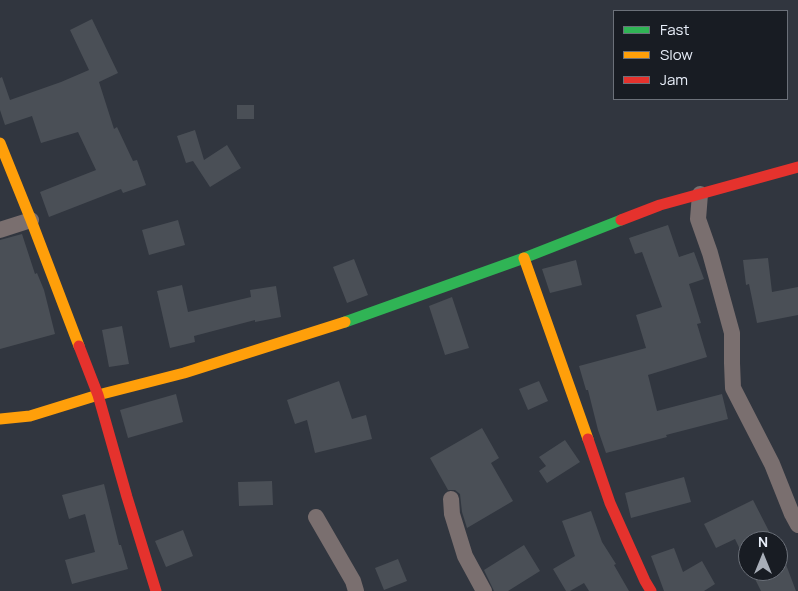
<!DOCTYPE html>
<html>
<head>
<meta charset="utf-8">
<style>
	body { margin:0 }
	#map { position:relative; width:798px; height:591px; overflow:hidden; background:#31363f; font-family:Manrope,sans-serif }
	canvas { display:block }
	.legend { position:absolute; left:613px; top:10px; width:175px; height:90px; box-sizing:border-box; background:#181c23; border:1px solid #6b7079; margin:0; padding:6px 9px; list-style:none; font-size:15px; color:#e8eef9 }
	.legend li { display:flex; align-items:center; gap:10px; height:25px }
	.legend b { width:25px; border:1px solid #6b7079 }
	.north { position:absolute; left:738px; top:531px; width:50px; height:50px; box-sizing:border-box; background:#181c23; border:1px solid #6b7079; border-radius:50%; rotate:0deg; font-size:14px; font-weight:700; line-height:20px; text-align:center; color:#e8eef9 }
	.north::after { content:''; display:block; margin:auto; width:18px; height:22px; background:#a8aeb8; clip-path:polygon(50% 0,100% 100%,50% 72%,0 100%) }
</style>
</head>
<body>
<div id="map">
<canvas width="798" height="591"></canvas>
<ul class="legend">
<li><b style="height:6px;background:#30b455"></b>Fast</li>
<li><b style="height:6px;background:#ff9f0a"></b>Slow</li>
<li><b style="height:6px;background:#e5322d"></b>Jam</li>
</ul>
<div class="north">N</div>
</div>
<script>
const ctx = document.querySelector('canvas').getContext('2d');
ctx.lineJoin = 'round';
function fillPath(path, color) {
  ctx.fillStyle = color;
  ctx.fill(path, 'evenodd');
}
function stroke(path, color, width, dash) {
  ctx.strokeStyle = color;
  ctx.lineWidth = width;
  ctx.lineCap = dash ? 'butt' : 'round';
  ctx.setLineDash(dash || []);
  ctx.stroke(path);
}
fillPath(new Path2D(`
	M92,19L118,73L99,82L114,129L117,127L133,161L137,160L146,185L123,193L121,189L49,217L40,192L96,170L78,132L41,143L32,116L5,125L0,110V78L2,77L10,100L61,82L89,70L70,30Z
	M237,105H254V119H237Z
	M195,130L204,160L227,145L241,168L210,187L193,161L186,163L177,136Z
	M178,220L185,245L149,255L142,230Z
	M668,225L679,257L694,252L704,279L689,284L701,323L697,324L707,357L648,375L657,411L722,394L728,419L666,435L667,437L606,453L598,430L588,390H586L579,366L646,348L636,315L662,307L642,252L635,254L629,238Z
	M22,234L35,274L37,273L44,290L55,334L0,349V240Z
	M768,258L772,292L798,287V315L757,323L749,284L746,285L743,260Z
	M354,259L368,295L347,303L333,267Z
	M576,260L582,285L550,293L542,269Z
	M182,285L188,312L251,297L250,290L276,286L281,317L255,322V320L194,336L195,342L170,348L157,291Z
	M452,297L469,348L445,355L429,306Z
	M122,326L129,364L109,367L102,330Z
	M339,381L352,419L366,415L372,439L315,453L307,420L295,424L287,400Z
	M539,381L548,401L528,410L519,389Z
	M176,394L183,422L128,438L120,410Z
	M482,428L499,458L491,463L513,501L467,528L462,512L460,494L455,490H448L430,458Z
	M565,440L580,462L547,483L539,471L546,466L539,457Z
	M684,477L691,502L631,518L625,493Z
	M272,481L273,505L239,506L238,482Z
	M104,484L119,545H121L128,569L72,584L65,560L95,552L85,514L69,519L62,495Z
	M753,500L774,541H748V566L735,539L716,548L704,524Z
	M591,511L602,542L616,564L614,565L629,591H589L584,583L570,591H566L553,569L575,556L562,521Z
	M183,530L193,556L166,567L155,541Z
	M524,545L540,571L508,591H494L484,570Z
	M778,546H779L796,591H761L751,571H778Z
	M674,548L683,572L702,561L715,584L704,591H664L651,556Z
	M398,559L407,581L384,590L375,568Z`), '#4a4f56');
stroke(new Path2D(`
	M700,194L698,219L710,253L732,333V363L733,388L772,464L792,514L798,525
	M0,230L31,220
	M451,499L452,514L465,556L484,591
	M316,517L353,581L356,591`), '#7a6f6f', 16);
stroke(new Path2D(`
	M345,322L524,258L621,220`), '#30b455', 11);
stroke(new Path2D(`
	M0,143L31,220L79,346
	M524,258L588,439
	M0,419L30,416L98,395L184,373L345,322`), '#ff9f0a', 11);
stroke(new Path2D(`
	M621,220L660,205L798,167
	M79,346L98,395L127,497L156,591
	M588,439L610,503L645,581L651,591`), '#e5322d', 11);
</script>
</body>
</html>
